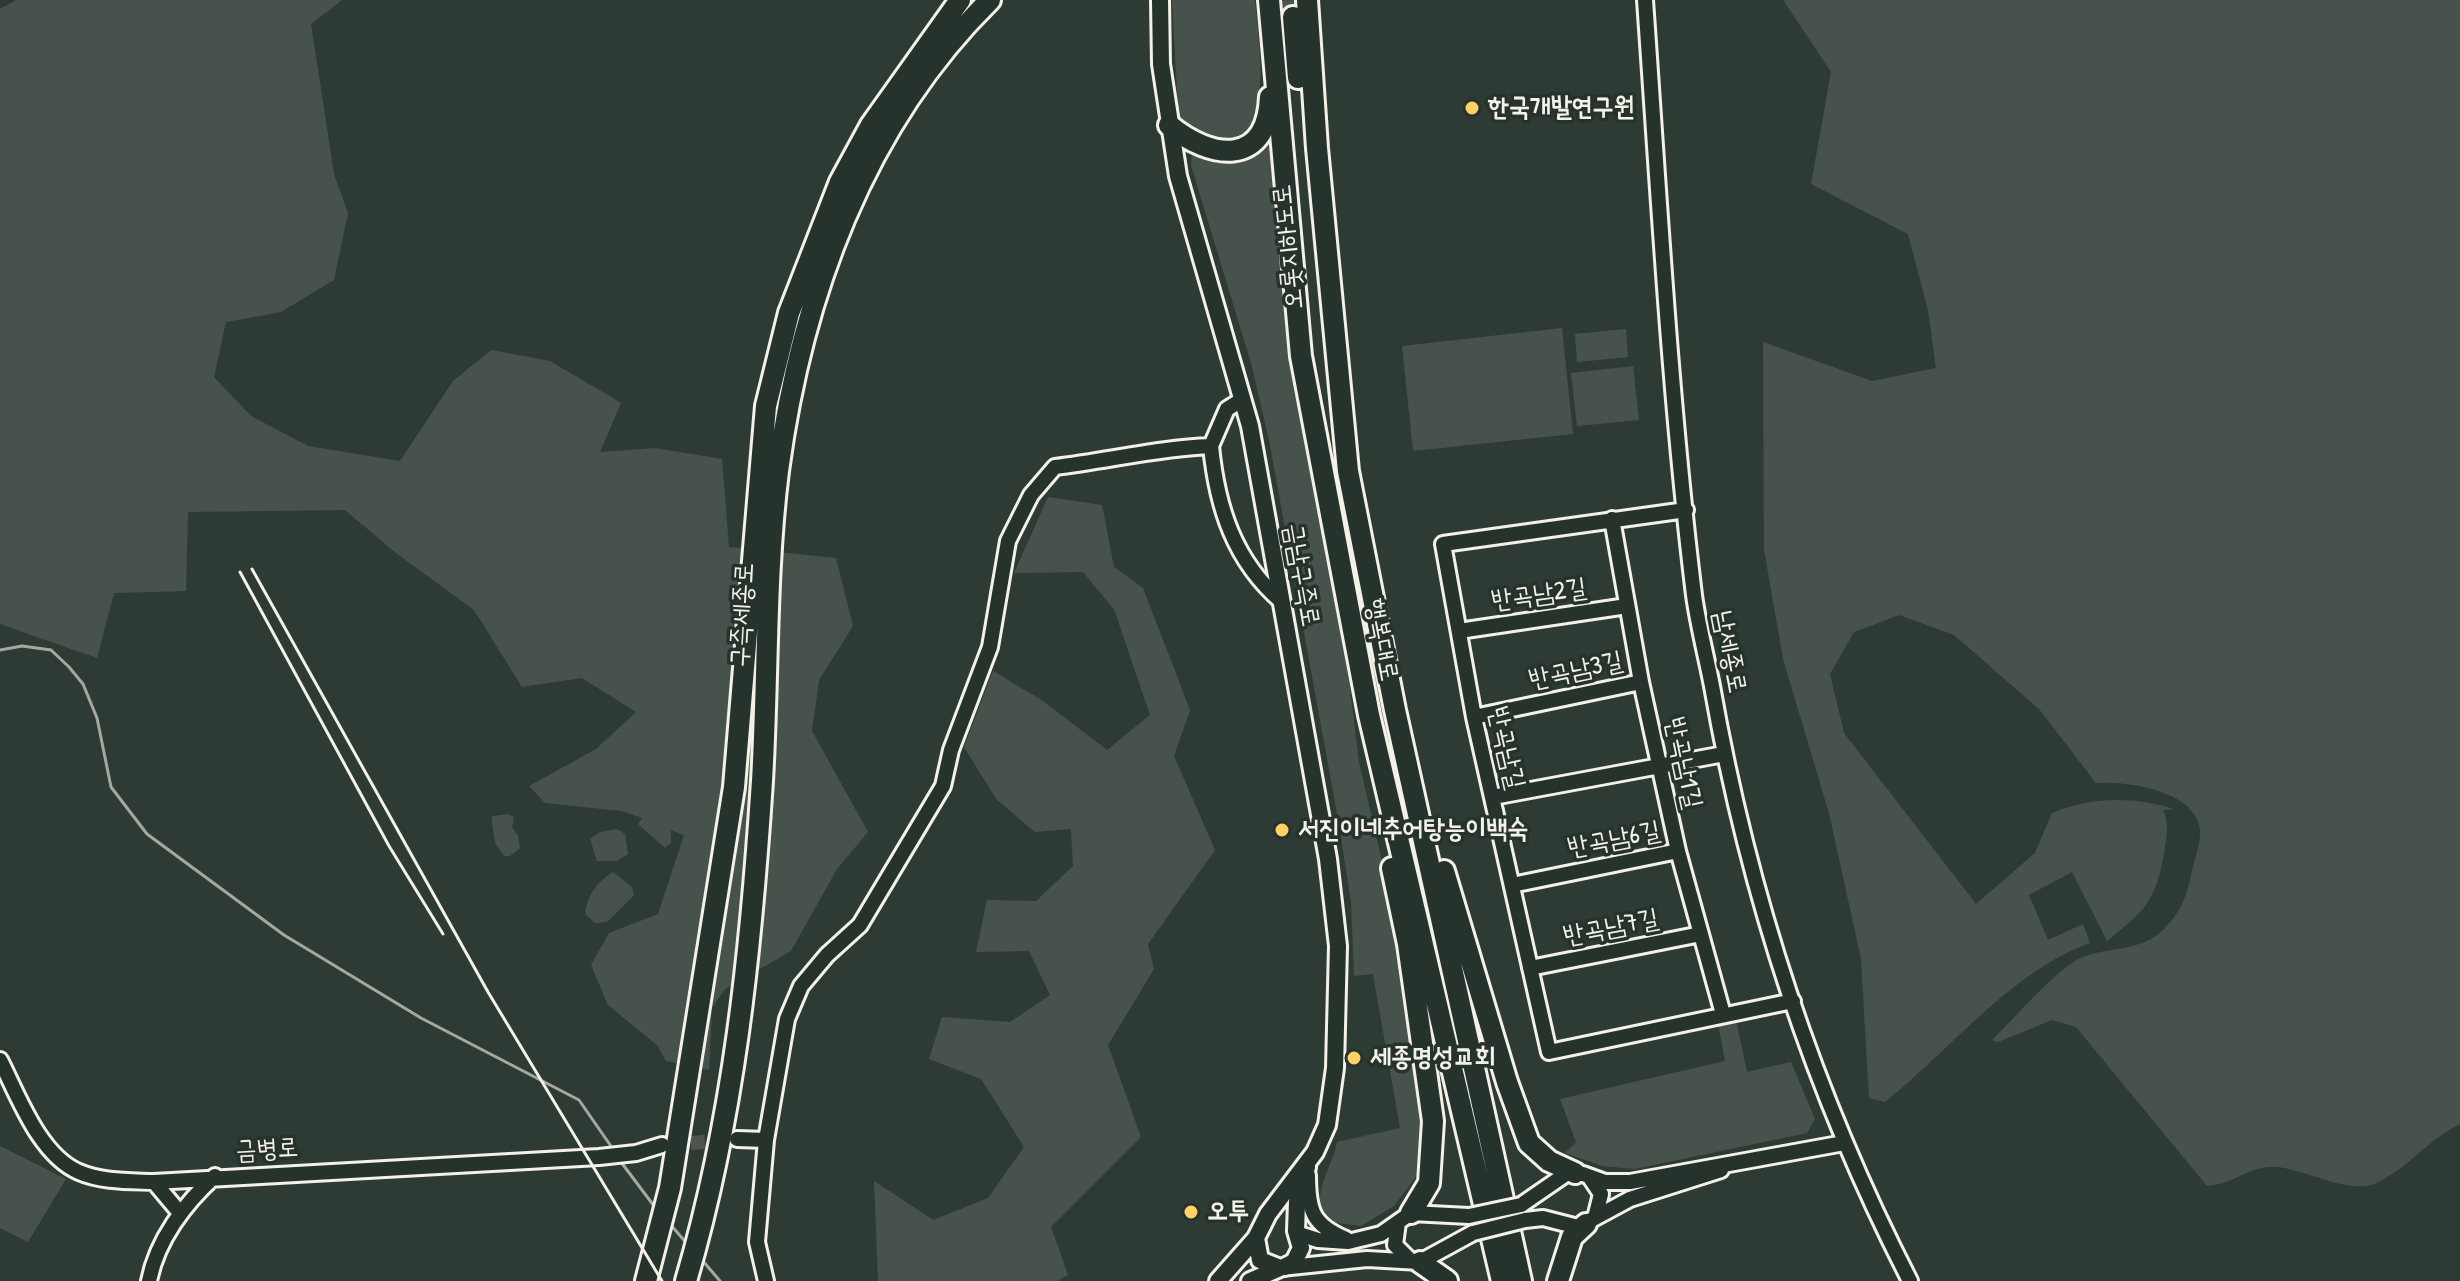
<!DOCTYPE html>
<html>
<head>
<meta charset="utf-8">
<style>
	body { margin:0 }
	canvas { display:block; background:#2e3b34 }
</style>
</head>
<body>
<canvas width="2460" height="1281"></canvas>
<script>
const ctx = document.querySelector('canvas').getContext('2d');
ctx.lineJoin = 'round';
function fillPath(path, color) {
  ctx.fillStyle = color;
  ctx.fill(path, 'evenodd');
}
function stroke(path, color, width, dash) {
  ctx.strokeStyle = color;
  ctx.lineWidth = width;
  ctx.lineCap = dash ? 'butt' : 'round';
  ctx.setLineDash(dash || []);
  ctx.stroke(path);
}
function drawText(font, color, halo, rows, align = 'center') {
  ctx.font = font + ' "Patrick Hand","Poor Story",sans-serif';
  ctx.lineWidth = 7;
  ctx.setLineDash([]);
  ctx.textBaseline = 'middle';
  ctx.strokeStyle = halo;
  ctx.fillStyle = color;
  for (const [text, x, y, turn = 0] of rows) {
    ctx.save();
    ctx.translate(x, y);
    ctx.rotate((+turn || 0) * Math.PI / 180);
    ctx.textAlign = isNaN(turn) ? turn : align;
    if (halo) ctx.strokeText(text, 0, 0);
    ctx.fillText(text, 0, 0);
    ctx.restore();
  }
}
fillPath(new Path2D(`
	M16,0H342L311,24L334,174L348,213L334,280L281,312L226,322L214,377L251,416L308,446L400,461L453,381L491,350L550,361L621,403L600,452L655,448L722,459L729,547L836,558L853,626L819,680L812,731L868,832L837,869L791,951L725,989L712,1008L709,1070L666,1061L657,1045L608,1005L591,965L609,933L658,914L684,835L671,830V843L665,848L638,824L642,818L622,811L545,803L529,786L596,749L636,712L582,678L522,687L474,610L396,553L345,510L188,512L186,591L114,593L97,658L0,624V9Z
	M1172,0H1255C1258,38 1279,154 1211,145C1201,144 1188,132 1179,126Z
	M1783,0H2460V1124C2428,1139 2407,1170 2374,1184C2348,1194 2304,1169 2277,1167C2249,1165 2233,1185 2207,1186L2076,1027L2052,1020L1998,1042L1992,1040C2014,1019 2052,974 2077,960C2105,945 2138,954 2163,930C2181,913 2187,895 2192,871C2195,858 2201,842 2200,829C2195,790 2126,781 2096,783L2039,709L1954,635L1899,615L1854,632L1830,674L1844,733L1976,904L2035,853L2052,813C2091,797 2133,796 2173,809L2163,810C2169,823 2167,834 2165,847C2157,898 2148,909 2107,941L2072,872L2029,895L2048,940L2083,924L2090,943C2013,970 1948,1052 1885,1102L1869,1098L1861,959L1829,813L1783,659L1764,549L1763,342L1872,381L1936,368L1928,310L1908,234L1811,184L1831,72Z
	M1264,137L1274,140L1296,374L1349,681L1359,762L1399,935L1427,1137L1421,1170L1394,1206L1361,1226L1329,1222C1307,1198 1332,1169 1337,1142L1400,1128L1373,974L1354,976L1351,902L1338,819L1269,440L1251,363L1191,165L1192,153L1199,150Z
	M1562,328L1573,434L1413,451L1402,346Z
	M1626,329L1628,357L1577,362L1575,334Z
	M1633,366L1639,420L1577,426L1571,373Z
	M1048,497L1102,505L1114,567L1143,588L1190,710L1174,756L1215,850L1148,944L1154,969L1108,1045L1141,1137L1051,1227L1068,1275L1057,1281H878L874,1181L933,1220L988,1198L1024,1147L981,1079L929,1059L942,1017L1010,1022L1050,995L1029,951L976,952L987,900L1036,901L1073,866L1071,829L1035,832L996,799L964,747L993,671L1043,701L1107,750L1150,715L1114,609L1083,572L1014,573Z
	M508,814L514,817L512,828L518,835L520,848L510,856H504L495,843L492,821V816Z
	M617,829L625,834L628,854L617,861H597L590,839L600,832Z
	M613,872L632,887L634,895L607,922L595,923L585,914C588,894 596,883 613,872Z
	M1736,1020L1747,1072L1791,1062L1815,1119L1807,1133L1635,1169L1602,1166L1565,1153L1576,1142L1560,1099L1725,1061L1718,1023Z
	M0,1146L66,1179L28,1242L0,1228Z`), '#48524c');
stroke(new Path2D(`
	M0,650L22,646L51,650L69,667L83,684L97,718L111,787L147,834L284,935L421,1018L579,1100L615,1152
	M618,1158L657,1210
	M670,1224L689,1246
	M702,1260L720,1281`), '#a4a8a0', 3);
stroke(new Path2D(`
	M670,1145L725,1140`), '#4c564f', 14, [14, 7]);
stroke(new Path2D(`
	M1292,0L1293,17`), '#4c564f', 20, [20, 10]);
const minor = new Path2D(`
	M1645,0C1659,198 1670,398 1694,595C1698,625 1706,655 1712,686C1748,892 1814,1094 1910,1281
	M1211,446L1227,409L1243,399
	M1686,510L1443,544L1474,717L1549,1052L1793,1001
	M1612,519L1641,682L1678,851L1723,1014
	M1459,631L1627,606
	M1474,717L1641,682
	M1493,797L1724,754
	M1512,885L1678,851
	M1530,968L1701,934
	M0,1060C18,1095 39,1155 79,1172C102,1182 129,1181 154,1182L599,1157L636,1153L662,1145
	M737,1139L766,1140L757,1242L766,1281
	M766,1140L787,1019L801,986L827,955L860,925L943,786L951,750L990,647L1008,541L1031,495L1055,467C1107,461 1158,448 1211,446C1217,507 1234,561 1282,602
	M1308,1175C1308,1210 1312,1225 1346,1239
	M1591,1179L1601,1194L1595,1218
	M154,1182L180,1213
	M1521,1205L1566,1174H1583L1605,1182H1630L1844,1143
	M1525,1220L1543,1218L1578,1227L1630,1199L1721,1170
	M1398,1222L1395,1245L1411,1261
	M1299,1234L1318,1240L1348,1242L1381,1234L1411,1213L1469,1216
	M1281,1268L1367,1259L1420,1262L1473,1233
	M149,1281C157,1240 185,1203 215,1176`);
const major = new Path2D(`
	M1160,0L1161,64L1178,176L1250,426L1328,859L1338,946L1335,1068L1327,1125L1315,1152L1268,1214L1256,1238L1218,1281
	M1256,1238L1260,1260L1280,1268
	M1284,1267L1294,1262L1301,1248L1296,1231L1297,1202L1307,1167
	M1250,1281L1280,1268`);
const highway = new Path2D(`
	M1269,0L1301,356L1369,715L1502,1281
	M1307,0L1317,148L1348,471L1395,710L1521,1281
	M1293,17L1298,78
	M1169,125C1211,160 1267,167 1270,97
	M1392,868L1408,944L1433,1121L1429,1183L1411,1213
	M1444,871L1507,1082L1529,1143L1549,1161L1575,1173
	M1420,1262L1447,1281
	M646,1281L670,1188L734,787L766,406L789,313L840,182L871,125L960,0
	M686,1281C734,1118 751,950 762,781C768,679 765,574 778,471C801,298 863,125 990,0
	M1558,1281L1572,1237L1586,1224`);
stroke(minor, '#f4f1e8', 20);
stroke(major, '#f4f1e8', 22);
stroke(highway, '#f4f1e8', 26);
stroke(minor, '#26332d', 14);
stroke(major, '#26332d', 16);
stroke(highway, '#26332d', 20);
stroke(new Path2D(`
	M252,569L488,992L662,1281
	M240,572L389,846L443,934`), '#f4f1e8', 3);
const minorBridge = new Path2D(`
	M1469,1216L1521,1205
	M1473,1233L1525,1220`);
stroke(minorBridge, '#f4f1e8', 20, []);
stroke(minorBridge, '#26332d', 14);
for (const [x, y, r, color] of [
	[1472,108,8,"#ffd166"],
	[1282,830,8,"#ffd166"],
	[1354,1058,8,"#ffd166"],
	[1191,1212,8,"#ffd166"]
]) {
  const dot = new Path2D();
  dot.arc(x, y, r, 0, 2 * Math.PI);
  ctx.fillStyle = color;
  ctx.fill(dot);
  stroke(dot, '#26332d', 3);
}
drawText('bold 26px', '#f4f1e8', '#26332d', [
	["한국개발연구원",1488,108],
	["서진이네추어탕능이백숙",1298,830],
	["세종명성교회",1370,1058],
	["오투",1207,1212]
], 'left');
drawText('26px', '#f4f1e8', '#26332d', [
	["오롯지하도로",1289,247,-96],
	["금남구즉로",1301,575,80],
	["반곡남2길",1539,595,-8],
	["구즉세종로",743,615,-87],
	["행복대로",1381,640,79],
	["남세종로",1729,652,79],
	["반곡남3길",1576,671,-12],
	["반곡남길",1506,748,77],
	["반곡남1길",1683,763,78],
	["반곡남6길",1614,840,-11],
	["반곡남7길",1611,928,-11],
	["금병로",267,1150,-3]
]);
</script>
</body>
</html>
